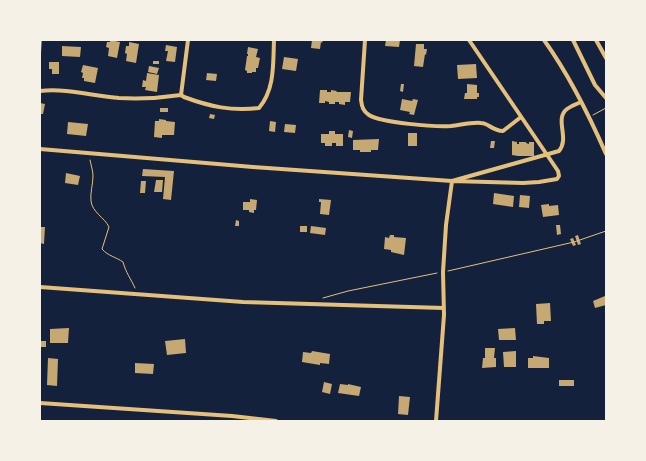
<!DOCTYPE html>
<html>
<head>
<meta charset="utf-8">
<style>
	body { margin:0 }
	#map { position:relative; width:646px; height:461px; overflow:hidden; background:#14213d; font-family:Cabin,sans-serif }
	canvas { display:block }
	.frame { position:absolute; inset:0; border:41px solid #f6f1e7; pointer-events:none }
</style>
</head>
<body>
<div id="map">
<canvas width="646" height="461"></canvas>
<div class="frame"></div>
</div>
<script>
const ctx = document.querySelector('canvas').getContext('2d');
ctx.lineJoin = 'round';
function fillPath(path, color) {
  ctx.fillStyle = color;
  ctx.fill(path, 'evenodd');
}
function stroke(path, color, width, dash) {
  ctx.strokeStyle = color;
  ctx.lineWidth = width;
  ctx.lineCap = dash ? 'butt' : 'round';
  ctx.setLineDash(dash || []);
  ctx.stroke(path);
}
fillPath(new Path2D(`
	M40,40H42L41,53H40Z
	M110,40L120,42L117,58L108,56L109,48L106,47L107,42H110Z
	M312,40H323L322,43L321,42L320,49L311,48Z
	M386,40H400L399,47L385,46Z
	M129,42L139,44L136,63L126,61L127,54L125,53L126,46H129Z
	M416,44H424V49H427L426,55L425,54L423,67L414,66Z
	M166,45L177,47L175,62L166,61L168,51H165Z
	M62,46L81,47L80,57L62,56Z
	M248,47L258,49L256,57L260,58L258,68H256V72H252V73H247V71L245,70L247,56H248V54H247Z
	M284,57L298,59L296,71L282,69Z
	M153,61H159V64H153Z
	M49,62H59V74H52V69H49Z
	M476,64L477,78L458,79L457,65Z
	M83,65L98,68L95,83L84,81V78H82L83,73L81,72Z
	M149,66L159,68L157,74L148,72Z
	M147,73L159,75L157,92L145,90L146,87H142L143,80L146,81Z
	M207,73L217,74L216,81L206,80Z
	M401,84H404L403,92L400,91Z
	M467,84L477,85V93H479V97H477V99H464L465,93H467Z
	M320,90H327V92H331V90L337,91L336,92H351L350,102H345V105L339,104V102H335V104H329V102L325,101V103H319Z
	M402,99L412,101L413,99L418,100L414,115L409,114L410,112L400,110Z
	M40,103L45,104L43,114H40Z
	M160,108H168V112H160Z
	M210,114L215,115L214,119L209,118Z
	M159,119L166,120V121L175,122L174,135H162V138L154,137L155,121H159Z
	M270,121L276,122L275,132L269,131Z
	M68,122L88,124L86,136L67,134Z
	M285,124L296,125L295,133L284,132Z
	M349,130L353,131L352,138L348,137Z
	M329,131H335V134H343V146H336V143H332V146H325V143H321V134H329Z
	M408,133H417V146H408Z
	M379,139L378,150H371V152H360V150H353V140Z
	M491,141H495L494,148H490Z
	M512,141L517,142V144H519V142H526V143L529,144V142H534V156H518L512,155Z
	M143,169L174,171L171,200L163,199L165,177L142,176Z
	M66,173L80,176L78,185L65,183Z
	M156,180H163L162,192H154Z
	M141,181H146L145,193H140Z
	M494,193L514,196L513,207L493,204Z
	M520,195L530,196L529,208L519,207Z
	M250,199L257,200L256,210H254V213L249,212V210H243V202H250Z
	M319,199L331,200L329,215L320,214L321,202H319Z
	M549,204V206L558,205L559,215L543,217L541,205Z
	M236,220L239,221V226H235Z
	M556,225H560L561,234L557,235Z
	M300,226H307V232H300Z
	M311,226L326,228L325,235L310,233Z
	M40,227H45L44,244L40,243Z
	M390,235H394V237L406,238L404,255L391,252V250L384,249L385,237L389,238Z
	M578,235L581,244L578,245L575,236Z
	M573,238L576,245L573,246L570,239Z
	M605,296L606,305L595,308L593,301Z
	M550,303L551,321H544V324H537L536,304Z
	M69,328L68,343H50V329Z
	M515,328L516,340H499L498,329Z
	M185,339L186,353L167,355L165,341Z
	M40,341H46V347H40Z
	M485,348H495L494,358H496V367L482,368L483,358H485Z
	M312,351L330,354L329,364L320,363V365L302,362L303,352L311,353Z
	M516,351V367H504L503,352Z
	M533,356L549,358V368H528V358H533Z
	M48,358L58,359L57,386L47,385Z
	M135,363L154,364L153,374L135,373Z
	M559,380H574V386H559Z
	M324,382L332,384L330,394L322,392Z
	M340,384L348,385V384L361,387L359,396L338,393Z
	M399,396L410,397L408,415L398,414Z`), '#c6a872');
stroke(new Path2D(`
	M593,115L606,108
	M90,160C91,165 93,171 93,176C93,184 90,193 91,201C92,212 105,218 109,227L102,249C108,256 116,257 123,262C126,273 131,279 135,288
	M448,271L574,242L606,231
	M323,298L348,291L437,273`), '#e5c07b', 1);
stroke(new Path2D(`
	M365,40L361,100C362,107 363,111 369,115C382,123 435,127 451,126C461,125 471,122 481,123C489,123 492,131 503,131L521,117
	M544,40C569,75 589,115 606,154
	M573,40L595,85L606,98
	M596,40L606,58
	M40,91C67,88 93,96 119,98C139,99 161,98 181,95L184,97C211,107 231,111 259,108C275,89 273,64 274,40
	M181,95L188,40
	M40,149L253,167L452,181L523,183L539,182L557,179L559,176L558,171L469,40
	M40,287L243,302L444,308
	M40,403L232,416L276,421
	M436,421L444,315L443,272L446,225L452,181L559,151C570,138 554,119 567,109C571,106 576,104 581,102`), '#e5c07b', 4);
</script>
</body>
</html>
